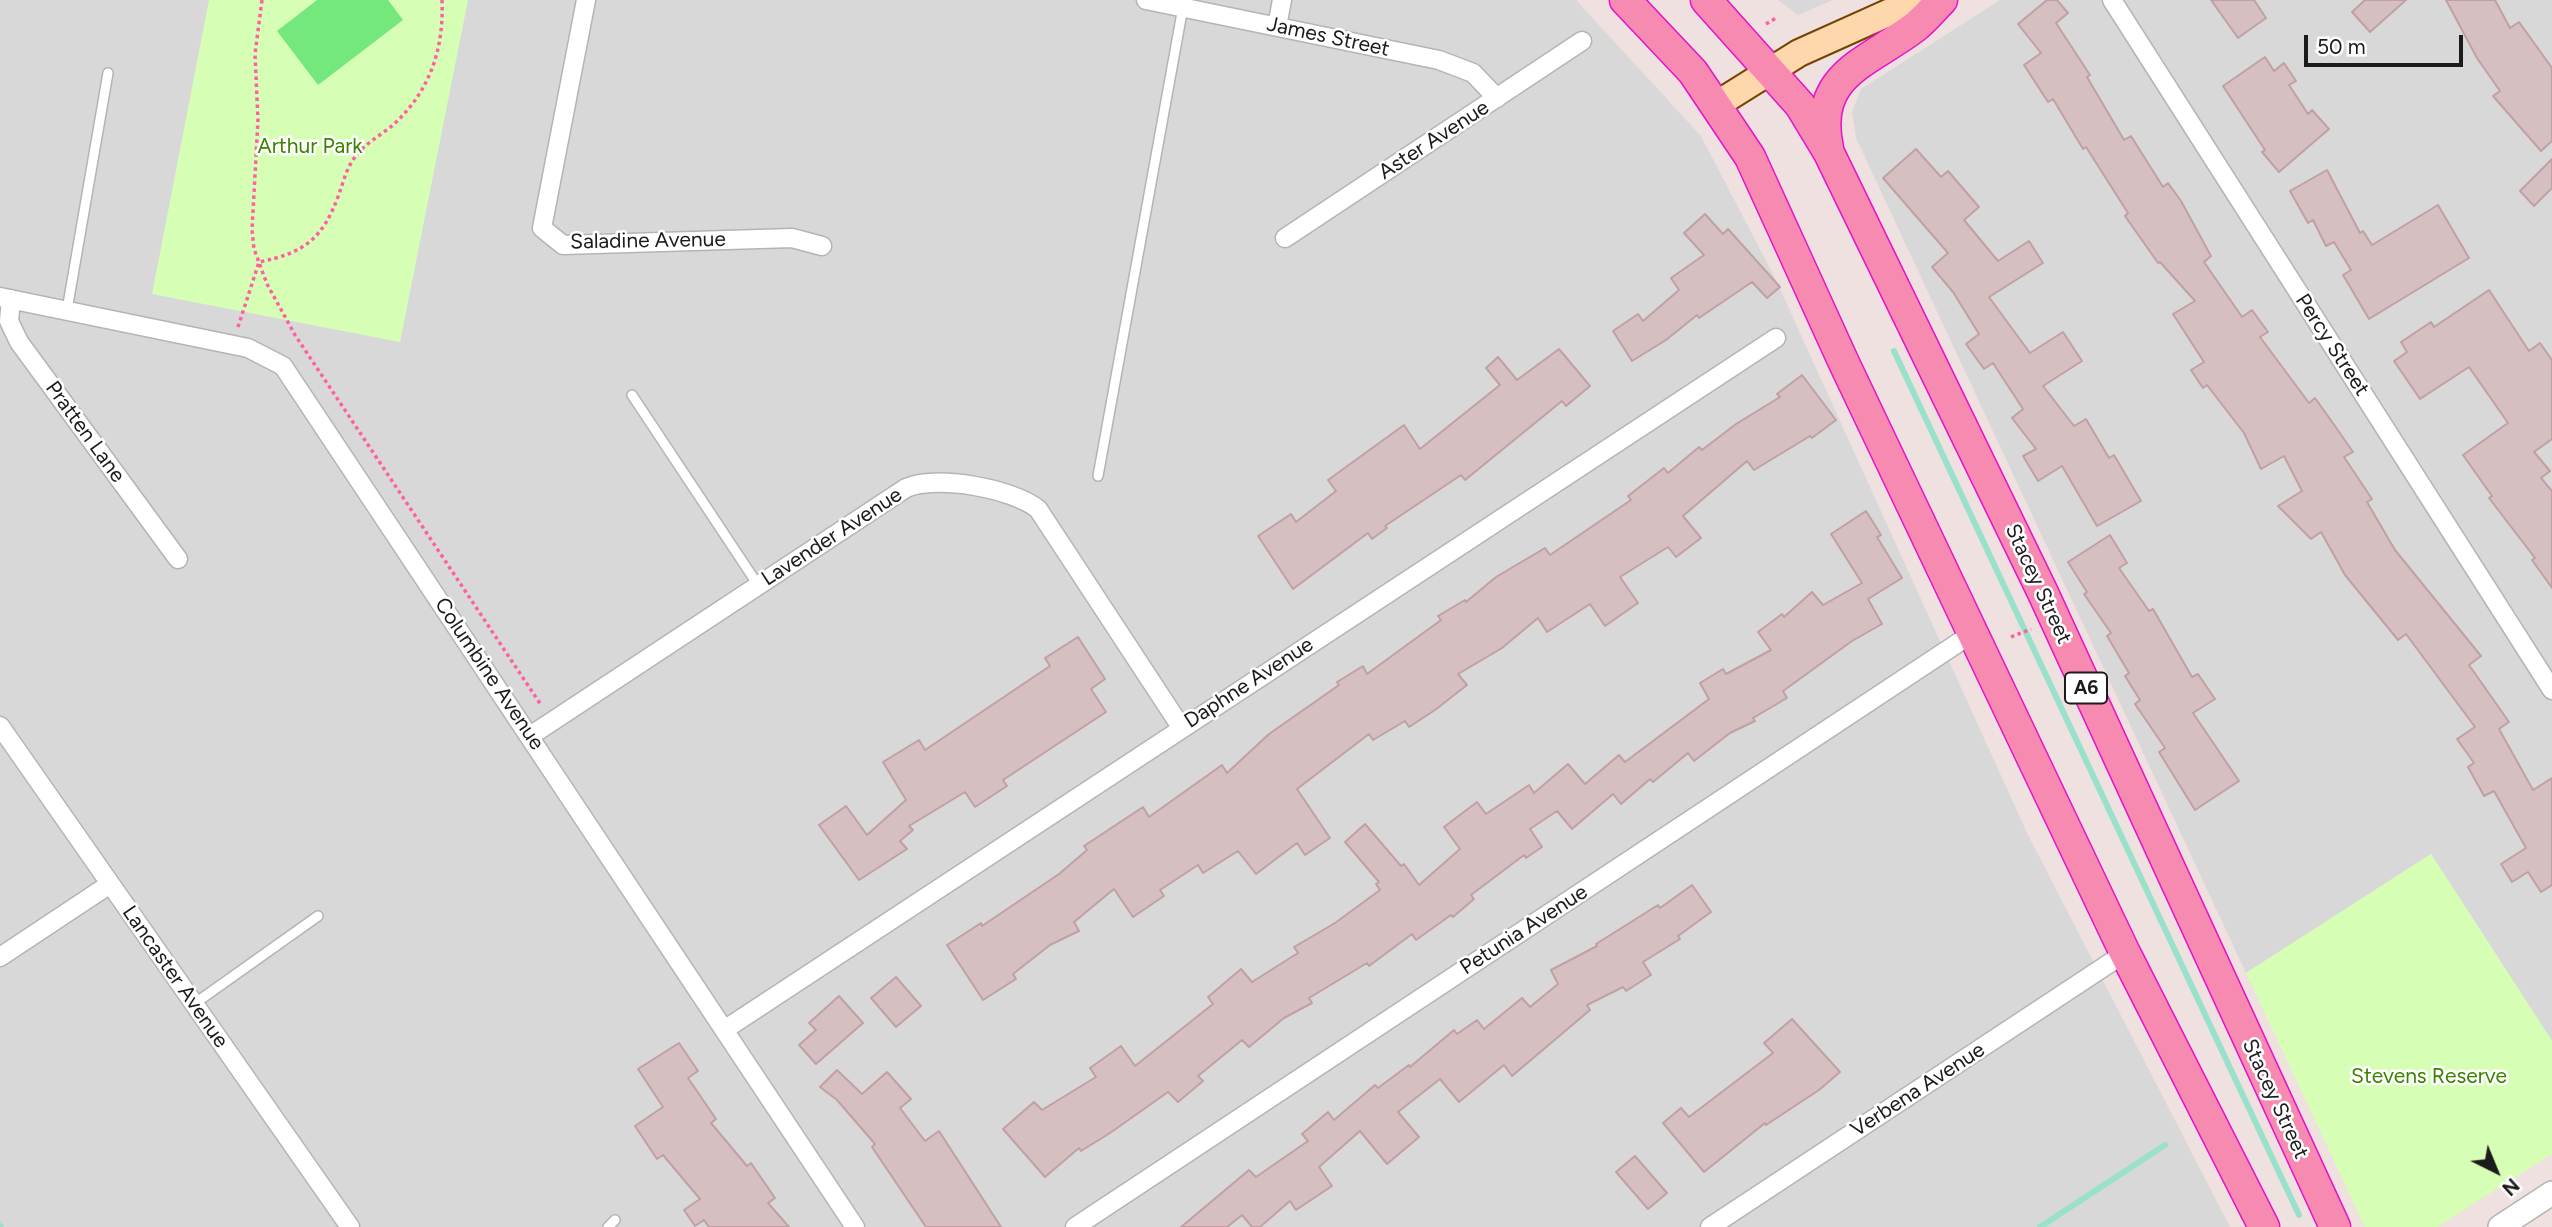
<!DOCTYPE html>
<html>
<head>
<meta charset="utf-8">
<style>
	body { margin:0 }
	#map { position:relative; width:2552px; height:1227px; overflow:hidden; background:#eee1df; font-family:Figtree,sans-serif }
	canvas { display:block }
	.north { position:absolute; left:2461px; top:1136px; width:70px; height:70px; -webkit-text-stroke:5px #fff; paint-order:stroke; rotate:137deg; font-size:19px; font-weight:700; line-height:28px; text-align:center; color:#1b1b1b }
	.north::after { content:''; display:block; margin:auto; width:24px; height:32px; background:#1b1b1b; clip-path:polygon(50% 0,100% 100%,50% 72%,0 100%) }
	.scale { position:absolute; left:2304px; top:35px; width:159px; height:32px; box-sizing:border-box; border:4px solid #1b1b1b; border-top:0; padding-left:9px; font-size:21px; line-height:24px; white-space:nowrap; color:#1b1b1b; -webkit-text-stroke:5px #fff; paint-order:stroke }
</style>
</head>
<body>
<div id="map">
<canvas width="2552" height="1227"></canvas>
<div class="north">N</div>
<div class="scale">50 m</div>
</div>
<script>
const ctx = document.querySelector('canvas').getContext('2d');
ctx.lineJoin = 'round';
function fillPath(path, color) {
  ctx.fillStyle = color;
  ctx.fill(path, 'evenodd');
}
function stroke(path, color, width, dash) {
  ctx.strokeStyle = color;
  ctx.lineWidth = width;
  ctx.lineCap = dash ? 'butt' : 'round';
  ctx.setLineDash(dash || []);
  ctx.stroke(path);
}
function drawText(font, color, halo, rows, align = 'center') {
  ctx.font = font + ' Figtree,sans-serif';
  ctx.lineWidth = 5;
  ctx.setLineDash([]);
  ctx.textBaseline = 'middle';
  ctx.strokeStyle = halo;
  ctx.fillStyle = color;
  for (const [text, x, y, turn = 0] of rows) {
    ctx.save();
    ctx.translate(x, y);
    ctx.rotate((+turn || 0) * Math.PI / 180);
    ctx.textAlign = isNaN(turn) ? turn : align;
    if (halo) ctx.strokeText(text, 0, 0);
    ctx.fillText(text, 0, 0);
    ctx.restore();
  }
}
fillPath(new Path2D(`
	M0,0H1576L1701,136L1776,280L2028,835L2230,1227H0Z
	M1778,0H1833L1798,15Z
	M2000,0H2552V1041L2431,854L2246,973L1856,138L1852,112L1861,89Z`), '#d9d8d9');
fillPath(new Path2D(`
	M209,0H468L400,342L152,294Z
	M2431,854L2552,1041V1154L2437,1227H2365L2246,973Z`), '#d6ffb5');
fillPath(new Path2D(`
	M317,0H388L403,20L318,85L277,31Z`), '#74e77d');
stroke(new Path2D(`
	M1894,351L2299,1215
	M0,1226L1,1227
	M2040,1227L2165,1145`), '#9ae1cc', 6);
const building = new Path2D(`
	M2047,0H2057L2068,13L2056,23L2090,75L2087,77L2124,140L2131,136L2163,187L2168,183L2181,201L2211,256L2204,262L2242,317L2252,310L2268,332L2260,337L2309,403L2315,398L2335,426L2353,452L2344,457L2372,499L2367,502L2395,550L2481,656L2469,665L2509,722L2499,729L2533,790L2552,778V885L2541,892L2528,872L2512,882L2501,864L2526,848L2494,791L2484,796L2468,767L2474,763L2457,739L2475,727L2406,634L2398,640L2345,575L2321,532L2311,539L2278,506L2302,491L2284,456L2261,469L2244,433L2207,385L2203,388L2191,370L2204,362L2173,314L2195,301L2160,262L2158,263L2125,216L2128,213L2086,147L2083,149L2053,99L2048,102L2024,65L2041,53L2018,24Z
	M2211,0H2254L2266,18L2238,38Z
	M2365,0H2406L2370,32L2352,12Z
	M2446,0H2495L2510,28L2519,22L2552,68V141L2541,151L2493,96L2500,91L2477,58Z
	M2265,57L2274,71L2284,63L2296,81L2289,85L2308,114L2312,110L2329,129L2279,172L2262,152L2265,150L2223,86Z
	M1916,149L1941,177L1948,171L1979,207L1964,220L1998,261L2029,241L2043,263L1989,297L2030,353L2063,332L2082,361L2043,386L2074,426L2086,419L2109,458L2114,455L2141,501L2097,526L2062,466L2038,481L2023,456L2036,449L2012,418L2023,409L1993,363L1984,369L1966,344L1979,334L1953,292L1932,267L1948,253L1883,178Z
	M2552,159V188L2534,206L2520,191Z
	M2327,170L2360,233L2363,231L2372,245L2438,205L2469,258L2369,319L2343,275L2351,270L2334,242L2326,246L2313,220L2308,223L2290,191Z
	M1705,214L1723,234L1728,229L1780,287L1767,298L1752,282L1699,318L1697,315L1666,340L1632,361L1613,331L1638,314L1643,321L1679,290L1671,278L1704,255L1684,233Z
	M2489,290L2529,351L2540,343L2552,360V439L2534,452L2550,471L2541,478L2552,491V588L2532,560L2535,558L2489,498L2492,496L2463,455L2508,423L2469,367L2420,399L2394,361L2407,352L2401,342L2431,322L2434,327Z
	M1559,349L1590,386L1566,406L1562,401L1465,480L1461,475L1385,526L1387,528L1372,539L1368,533L1293,589L1258,536L1291,514L1296,522L1336,491L1328,480L1404,425L1420,449L1500,385L1486,368L1498,357L1517,380Z
	M1802,375L1836,420L1812,438L1810,436L1754,470L1747,461L1683,516L1701,538L1676,557L1668,547L1620,577L1638,603L1605,626L1590,604L1547,632L1538,618L1502,648L1458,674L1467,685L1435,710L1409,727L1405,721L1373,740L1369,734L1297,789L1330,838L1305,855L1297,843L1256,874L1238,851L1203,873L1198,865L1160,890L1164,896L1133,917L1114,889L1074,922L1079,931L1050,945L1013,974L1016,979L983,1000L947,945L981,923L982,926L1059,874L1087,850L1084,846L1143,807L1149,817L1222,765L1227,773L1269,734L1339,685L1337,682L1363,666L1367,674L1441,620L1438,616L1465,600L1466,602L1496,577L1545,548L1550,555L1631,500L1628,496L1664,468L1668,473L1699,447L1702,450L1736,424L1780,397L1777,394Z
	M1866,511L1881,535L1877,537L1902,578L1868,599L1882,624L1852,641L1783,691L1787,698L1753,718L1755,721L1730,733L1694,761L1688,753L1653,782L1650,779L1621,804L1613,794L1572,829L1557,811L1530,829L1542,847L1526,858L1524,855L1471,895L1474,899L1453,917L1451,915L1416,940L1412,934L1369,966L1367,963L1309,998L1312,1003L1284,1018L1249,1047L1242,1040L1198,1076L1203,1081L1178,1102L1168,1092L1110,1133L1081,1151L1079,1148L1045,1177L1003,1129L1034,1102L1042,1110L1096,1077L1090,1068L1121,1046L1135,1066L1213,1004L1208,997L1241,969L1252,982L1298,953L1294,947L1335,923L1380,890L1376,884L1379,882L1345,842L1365,824L1401,866L1404,864L1419,885L1460,849L1444,827L1477,802L1486,814L1529,785L1534,793L1568,764L1585,784L1619,755L1625,762L1709,699L1700,683L1723,669L1726,674L1771,650L1758,632L1782,614L1784,617L1812,592L1823,605L1862,583L1831,534Z
	M2110,535L2127,563L2119,568L2149,611L2153,609L2192,677L2198,674L2215,699L2193,713L2239,781L2195,810L2159,752L2165,748L2135,704L2140,700L2125,676L2129,673L2107,636L2111,633L2084,594L2087,592L2068,562Z
	M1078,637L1105,679L1091,689L1106,712L1003,780L1007,786L975,807L965,792L909,826L913,830L900,841L907,849L859,880L819,825L846,806L867,835L906,800L883,762L919,740L925,750L1050,666L1045,658Z
	M1692,885L1711,912L1678,936L1680,939L1643,962L1651,975L1626,991L1623,987L1587,1005L1590,1010L1512,1076L1504,1065L1459,1102L1440,1079L1398,1112L1419,1137L1387,1164L1360,1131L1319,1167L1332,1186L1296,1210L1290,1201L1260,1227H1252L1242,1215L1227,1227H1181L1249,1170L1256,1177L1308,1141L1302,1134L1328,1112L1334,1120L1375,1085L1378,1088L1409,1065L1410,1067L1454,1030L1457,1034L1477,1020L1484,1029L1522,998L1530,1007L1558,984L1551,970L1597,946L1596,944L1658,905L1660,908Z
	M896,977L921,1006L896,1027L871,998Z
	M839,996L863,1023L816,1064L799,1045L816,1030L809,1023Z
	M1792,1019L1840,1072L1819,1090L1766,1125L1765,1123L1704,1172L1663,1123L1681,1108L1689,1117L1773,1053L1764,1043Z
	M679,1043L698,1071L688,1078L716,1119L711,1123L747,1166L751,1163L775,1198L768,1203L789,1227H709L704,1220L695,1226L684,1210L700,1199L663,1155L657,1159L635,1126L663,1107L638,1069Z
	M837,1070L862,1094L887,1072L911,1099L900,1108L925,1141L939,1131L1001,1227H926L872,1147L875,1144L837,1100L820,1087Z
	M1635,1156L1667,1193L1648,1209L1616,1172Z`);
fillPath(building, '#d5bfc1');
stroke(building, '#c1a0a3', 2);
const service = new Path2D(`
	M67,310L108,73
	M632,395L758,585
	M1098,476L1183,7
	M194,1004L318,916
	M608,1227L615,1220`);
const minor = new Path2D(`
	M586,0L542,228L563,245L792,238L822,246
	M1146,0L1439,60L1473,73L1497,98
	M2112,0L2552,690
	M1277,26L1282,0
	M1285,238L1582,41
	M0,297L248,348L283,366L855,1227
	M11,299L9,321L19,342L178,559
	M0,726L350,1227
	M530,736L906,488C937,475 1011,488 1038,509L1181,727
	M0,957L110,884
	M724,1030L1776,338
	M1075,1227L1973,633
	M1710,1227L2125,953`);
const tertiary = new Path2D(`
	M2500,1227L2552,1193`);
const secondary = new Path2D(`
	M1716,105L1799,53L1917,0`);
const trunk = new Path2D(`
	M1625,0L1693,72L1750,157L1844,363L2125,953L2264,1227
	M1706,0L1800,105L1829,153L2043,593L2335,1227
	M1828,148C1812,74 1868,63 1915,27C1925,19 1933,9 1942,0`);
stroke(service, '#b4b4b4', 12);
stroke(minor, '#b4b4b4', 21);
stroke(tertiary, '#b4b4b4', 26);
stroke(secondary, '#744300', 30);
stroke(trunk, '#e712cb', 33);
stroke(new Path2D(`
	M262,0L255,54L258,120L252,230L254,249L267,284L295,335L541,705
	M1766,24L1776,18
	M238,327L259,262C304,253 323,239 339,194C343,183 346,170 353,160C362,145 380,136 393,125C430,91 444,49 442,0
	M2011,637L2031,629`), '#ff5fa3', 3.5, [3.5, 3.5]);
stroke(service, '#fff', 9);
stroke(minor, '#fff', 18);
stroke(tertiary, '#fff', 23);
stroke(secondary, '#ffd7ac', 26);
stroke(trunk, '#f78ab1', 30);
for (const [x, y, w] of [
	[2086,688,42]
]) {
  const box = new Path2D();
  box.roundRect(x - w / 2, y - 15.5, w, 31, 5);
  ctx.fillStyle = '#fff';
  ctx.fill(box);
  stroke(box, '#1b1b1b', 2);
}
drawText('bold 19px', '#1b1b1b', null, [
	["A6",2086,688]
]);
drawText('21px', '#1b1b1b', '#fff', [
	["James Street",1328,37,12],
	["Aster Avenue",1434,140,-33],
	["Saladine Avenue",648,241,-1],
	["Percy Street",2332,345,57],
	["Pratten Lane",85,432,54],
	["Lavender Avenue",832,537,-33],
	["Stacey Street",2038,584,65],
	["Columbine Avenue",489,674,56],
	["Daphne Avenue",1249,683,-33],
	["Petunia Avenue",1524,930,-33],
	["Lancaster Avenue",175,977,55],
	["Verbena Avenue",1918,1090,-33],
	["Stacey Street",2275,1099,65]
]);
drawText('21px', '#3a8200', '#fff', [
	["Arthur Park",310,147],
	["Stevens Reserve",2429,1077]
]);
</script>
</body>
</html>
